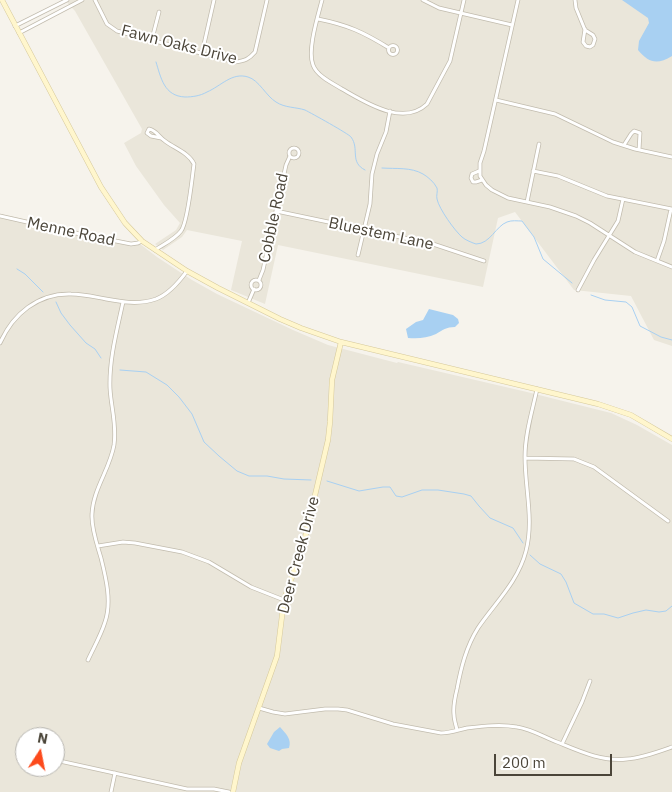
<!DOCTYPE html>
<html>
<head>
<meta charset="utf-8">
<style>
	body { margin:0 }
	#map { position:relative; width:672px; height:792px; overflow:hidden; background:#f6f3ec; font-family:"IBM Plex Sans",sans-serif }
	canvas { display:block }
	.north { position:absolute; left:15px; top:727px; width:50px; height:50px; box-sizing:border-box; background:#fff; border:1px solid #b7b5b0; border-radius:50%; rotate:11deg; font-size:14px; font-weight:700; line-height:20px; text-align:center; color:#4b4539 }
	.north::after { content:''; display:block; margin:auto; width:18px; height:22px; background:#fc4a1c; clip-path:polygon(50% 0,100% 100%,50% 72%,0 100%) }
	.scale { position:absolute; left:494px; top:754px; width:118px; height:22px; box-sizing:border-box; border:2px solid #4b4539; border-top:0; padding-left:6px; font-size:15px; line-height:18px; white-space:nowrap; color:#4b4539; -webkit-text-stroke:4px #fff; paint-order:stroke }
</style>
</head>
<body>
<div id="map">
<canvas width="672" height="792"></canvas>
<div class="north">N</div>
<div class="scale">200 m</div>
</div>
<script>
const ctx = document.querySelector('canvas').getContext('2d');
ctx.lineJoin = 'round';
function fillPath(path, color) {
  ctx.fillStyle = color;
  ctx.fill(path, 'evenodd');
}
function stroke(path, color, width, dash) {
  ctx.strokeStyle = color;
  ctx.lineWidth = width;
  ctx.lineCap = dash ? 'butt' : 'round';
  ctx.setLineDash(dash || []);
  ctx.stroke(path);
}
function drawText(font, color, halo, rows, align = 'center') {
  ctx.font = font + ' "IBM Plex Sans",sans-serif';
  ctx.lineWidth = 4;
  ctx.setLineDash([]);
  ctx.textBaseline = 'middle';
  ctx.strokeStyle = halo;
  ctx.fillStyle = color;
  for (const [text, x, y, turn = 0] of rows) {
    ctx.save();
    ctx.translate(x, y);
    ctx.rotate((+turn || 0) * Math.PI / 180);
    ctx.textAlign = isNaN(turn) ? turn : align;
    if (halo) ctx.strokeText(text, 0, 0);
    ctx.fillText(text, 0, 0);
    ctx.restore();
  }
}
fillPath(new Path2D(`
	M65,0H672V346L654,340L631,296L574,290L515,212L498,218L483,287L278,245L265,304L231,290L242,241L187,230L182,237L163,250L155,244L176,230L180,223L164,205L136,166L124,143L141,133L142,129L75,11Z
	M0,214L140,244L157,257L192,280L217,294L293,330L328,345L397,363L398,362L527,392L611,413L637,425L672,445V792H0ZM25,737H55V767H25Z`), '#eae6da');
fillPath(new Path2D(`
	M622,0H672V56C657,65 649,63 638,50L639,41L649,23L648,18Z
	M429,309L453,315L458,319L459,323L455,327C446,327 443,330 436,334C427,338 418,339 408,338L406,329L416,322L423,320Z
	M280,727C286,734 292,739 289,748L282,749L279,751L270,748L267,744L274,732Z`), '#a8d0f2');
stroke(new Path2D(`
	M156,62C161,78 164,96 185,97C192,97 200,96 207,92C221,86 232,72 248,77C259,80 266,96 276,102C285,108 296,107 305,110C311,113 349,134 351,137C360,149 349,162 365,170
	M382,168C396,169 411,167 423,174C428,177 434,182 437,188C438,191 436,196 437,199C439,209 455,231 462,237C465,240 473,243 476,244C490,244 496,226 507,222C512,220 517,221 522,221L534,237L543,259L572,283
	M17,269L25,274L43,292
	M591,295L605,300L626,302L632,307L640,326L661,337L672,340
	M56,302L61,313L70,325L86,343L95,349L101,358
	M120,370L146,372L167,385L179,397L192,414L204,442L219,456L237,471L249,476H267L284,479L311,480
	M327,481L359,491L383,487H390L396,496L402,497L422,490H438L464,494L471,496L479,506L490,518L513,528L523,543
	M530,555L540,564L561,574L566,582L574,603L593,614H604L618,618L633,613L646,610L659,612L666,611L672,606`), '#a8d0f2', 1);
const street = new Path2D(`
	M95,0L107,24L117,31L235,62C245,61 249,59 255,52L267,0
	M322,0C318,16 307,50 313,65C317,76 332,83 342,89C365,102 403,127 427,104L450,61L464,0
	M423,0L439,8L512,25
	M518,0L484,151L480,163V176L486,185L492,190L508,198L550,207L576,216L590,223L635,252L672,267
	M575,0L576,8L585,30L593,35L595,39L593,45L590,47L586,46L583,42L585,29
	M318,19C348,25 363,32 389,48
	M15,26L67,0
	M19,33L82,0
	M152,39L159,12
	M388.5 50a4.5 4.5 0 1 1 9 0a4.5 4.5 0 1 1-9 0Z
	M202,53L214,0
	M496,100L555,114L613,142L635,149L672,157
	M624,145L631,134L634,131L640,133L639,150
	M289 153a5 5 0 1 1 10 0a5 5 0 1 1-10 0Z
	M479,171L472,174L471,178L473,182H476L482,180
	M533,171L558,176L607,196L672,209
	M527,202L539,144
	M276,211L433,244L484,261
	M0,216L80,234L131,244L138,243L142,241
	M155,250C164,244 175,239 181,231C188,222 192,178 194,164C189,153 174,148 165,141C159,137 156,130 149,129L147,133L151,136L161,138
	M358,255L370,204L372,174L377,154L386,132L390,111
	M657,261L664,241L671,209
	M251 285a5 5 0 1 1 10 0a5 5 0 1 1-10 0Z
	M259,280L263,270L286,165L290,156
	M578,290L594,260L618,221L623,199
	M248,303L254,289
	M0,343C13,314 38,293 71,294C83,294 95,297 106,299C122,302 139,305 156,299C169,294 179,282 187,271
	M525,458L574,459L594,467L668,521
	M98,546L123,542L135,543L182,552L209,562L251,587L284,600
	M88,660C94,647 101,635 105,622C112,602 106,578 101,558C97,544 91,528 92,514C93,489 110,469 114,445C117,424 111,408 110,388C109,359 117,330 123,302
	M259,708L273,712L285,714L325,709H338L347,710L393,724L441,733C450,733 458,730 467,728C484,726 501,724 517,727C531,729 544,737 557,742C579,751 602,762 627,759C642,758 658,752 672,747
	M457,730C456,725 454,720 454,715C453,707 455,697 457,689C461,668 466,647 478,628C495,603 518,582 526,551C534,520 525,489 525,457C525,434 532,412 537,389
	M562,744L582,702L590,681
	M24,757H25
	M55,760L187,789H214L229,792
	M111,792L115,773`);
const secondary = new Path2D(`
	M2,0L101,187L125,223L142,241L187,271L218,288L280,319L301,328L341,342L598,404L631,415L672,439
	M233,792L239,763L277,656L284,600L304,542L328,440L330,422L332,380L341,342`);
stroke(street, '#c2bcae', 4.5);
stroke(secondary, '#d6c99b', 5.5);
stroke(street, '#fff', 3);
stroke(secondary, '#fff6cd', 4.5);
drawText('16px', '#4b4539', '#fff', [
	["Fawn Oaks Drive",179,45,14],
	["Cobble Road",274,218,-78],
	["Menne Road",71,232,12],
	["Bluestem Lane",381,234,12],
	["Deer Creek Drive",299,555,-75]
]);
</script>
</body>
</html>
